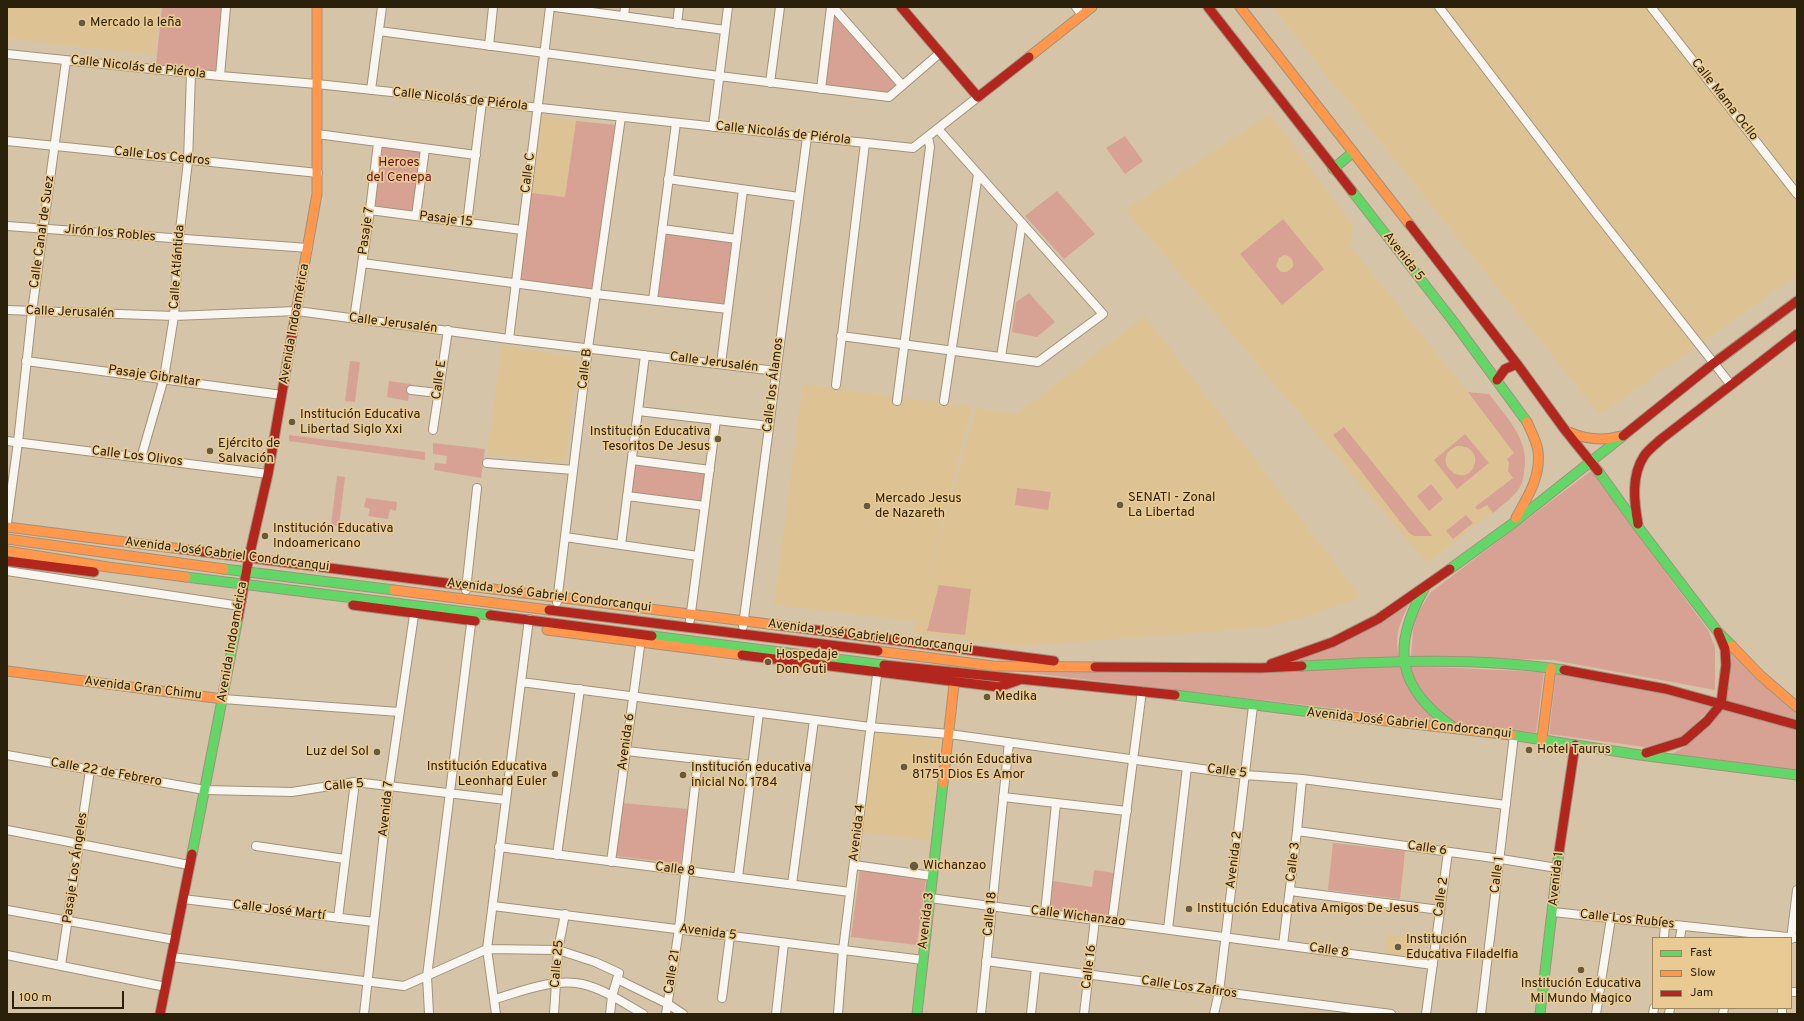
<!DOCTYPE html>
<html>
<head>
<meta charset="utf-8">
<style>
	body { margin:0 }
	#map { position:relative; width:1804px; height:1021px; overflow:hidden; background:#d5c4a7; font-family:Overpass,sans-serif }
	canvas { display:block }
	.frame { position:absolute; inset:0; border:8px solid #2b200a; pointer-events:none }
	.legend { position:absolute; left:1652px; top:937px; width:140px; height:72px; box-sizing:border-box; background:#e9ca93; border:1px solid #9d865c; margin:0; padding:5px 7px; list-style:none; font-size:12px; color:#2b200a }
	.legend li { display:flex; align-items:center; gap:8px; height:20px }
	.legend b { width:20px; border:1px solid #9d865c }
	.scale { position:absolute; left:12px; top:991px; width:112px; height:18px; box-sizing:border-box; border:2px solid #2b200a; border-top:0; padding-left:5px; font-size:12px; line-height:14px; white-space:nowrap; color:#2b200a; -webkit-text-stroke:3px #e9ca93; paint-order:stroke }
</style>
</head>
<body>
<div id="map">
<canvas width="1804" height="1021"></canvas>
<div class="frame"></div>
<ul class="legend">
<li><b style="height:5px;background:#63d668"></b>Fast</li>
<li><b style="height:5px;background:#ff974d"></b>Slow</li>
<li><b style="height:5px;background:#b3261e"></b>Jam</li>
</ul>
<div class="scale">100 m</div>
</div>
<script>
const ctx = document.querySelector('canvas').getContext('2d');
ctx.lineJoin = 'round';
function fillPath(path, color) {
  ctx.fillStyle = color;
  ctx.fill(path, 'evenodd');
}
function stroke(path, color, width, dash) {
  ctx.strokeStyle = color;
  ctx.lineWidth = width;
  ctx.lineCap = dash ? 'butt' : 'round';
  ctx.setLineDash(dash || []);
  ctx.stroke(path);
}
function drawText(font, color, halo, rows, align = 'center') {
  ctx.font = font + ' Overpass,sans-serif';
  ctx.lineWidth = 3.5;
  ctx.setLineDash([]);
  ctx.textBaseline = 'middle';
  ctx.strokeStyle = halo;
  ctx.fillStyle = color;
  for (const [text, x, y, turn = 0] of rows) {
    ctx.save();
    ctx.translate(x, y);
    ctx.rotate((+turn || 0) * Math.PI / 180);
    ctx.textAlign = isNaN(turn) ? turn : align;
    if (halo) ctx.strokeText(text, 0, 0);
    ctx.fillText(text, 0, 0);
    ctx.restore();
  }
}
fillPath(new Path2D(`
	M7,7H160L154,55L7,38Z
	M1272,7H1797V275L1600,415Z
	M1270,114L1353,225L1350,246L1468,392L1489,394L1518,433L1525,450V467L1521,485L1507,501L1427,563L1126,210Z
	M541,116L576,121L565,197L531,193Z
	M1145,316L1361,597L1309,616L1266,627L1020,646L913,633L916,621L774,605L803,384L972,407L924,595L976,408L1017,414Z
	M502,346L578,357L565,462L487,454Z
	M874,733L941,740L929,840L863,832Z
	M1387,934L1411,937L1408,959L1384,956Z`), '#ddc394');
fillPath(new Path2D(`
	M162,7H223L217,71L156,64Z
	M833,11L898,85L887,94L825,86Z
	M576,121L616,125L594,290L519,280L531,193L565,197Z
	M1125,136L1143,161L1125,174L1106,148Z
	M381,146L422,151L413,213L374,208Z
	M1057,191L1095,234L1064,259L1025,216Z
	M1283,219L1324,269L1282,305L1240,254ZM1284,255C1291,256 1294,260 1293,267L1287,272H1281L1276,266L1279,258Z
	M664,233L733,241L724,304L657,296Z
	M1029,293L1055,322L1037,337L1012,332L1016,302Z
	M350,361L360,362L355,402L345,401Z
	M389,381L411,384L408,401L387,397Z
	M1468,392L1489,394C1506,417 1531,441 1524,472C1523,476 1523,481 1521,485C1516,496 1502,505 1493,513L1487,505L1478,510L1475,507L1513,478L1508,471L1509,463L1507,459L1514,453Z
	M1344,427L1432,536H1414L1409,533L1333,435Z
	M1465,434L1489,463L1457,489L1434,460ZM1457,446C1469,445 1479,454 1474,466C1464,491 1427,459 1457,446Z
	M289,435L425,452V460L289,441Z
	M433,443L485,449L481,478L434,470L435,463L446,464L447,456L433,454Z
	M634,464L705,472L701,501L631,493Z
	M1591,471L1708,630L1715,647V690L1553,660L1411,656L1414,619L1431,592Z
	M337,476L345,477L339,526L331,525Z
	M1431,484L1443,499L1429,511L1417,496Z
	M1017,488L1051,492L1048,510L1015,505Z
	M366,498L397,502L396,511L390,509L388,519L368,516L370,509L364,507Z
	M1466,515L1473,523L1453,539L1446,531Z
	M939,585L971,589L965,635L927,631Z
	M1409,604C1400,623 1394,635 1399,657L1288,662L1338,646Z
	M1729,648L1797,710V719L1726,701Z
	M1410,666L1544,672L1536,733L1460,725L1437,711L1418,686Z
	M1401,667L1433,720L1005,670Z
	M1556,674L1664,693L1712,707L1683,736L1645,747L1549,734Z
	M1722,709L1797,729V771L1670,755L1686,746Z
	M622,803L688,809L681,864L616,856Z
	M1333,843L1405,851L1400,899L1328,890Z
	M860,869L926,877L917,945L851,937Z
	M1094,870L1115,873L1109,918L1049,911L1053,881L1092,887Z`), '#d7a294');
const street = new Path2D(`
	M555,7L725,30
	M833,7L902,85
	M1076,7L1082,15
	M1439,7L1595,212L1731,385
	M1651,7L1797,194
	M624,16L625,7
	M677,24L679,7
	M379,31L719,76L889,97L940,53
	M489,46L493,7
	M7,54L220,76L317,84L913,148L978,97
	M220,76L226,7
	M770,83L780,7
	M821,89L831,7
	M371,90L382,7
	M713,127L728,7
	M317,134L476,155
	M7,141L318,173
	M668,179L799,197
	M370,210L522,230
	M416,216L425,149
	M467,223L482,102
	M7,226L308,248
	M662,229L737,239
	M362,263L596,294L728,309
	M653,300L676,123
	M7,310L174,316L297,311L509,339L776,371
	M354,319L370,210L378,143
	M841,336L1038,362L1103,314L938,129
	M509,339L550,7
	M1001,357L1022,223
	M26,361L282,395
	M721,364L743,190
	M836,385L865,143
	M411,390L438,393
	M897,401L930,147L928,137
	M944,401L978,174
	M638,411L769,426
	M433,430L448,330
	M7,441L268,474
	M141,458L164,378L174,316L179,239L188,161L191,73
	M632,460L710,470
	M487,463L573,470
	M627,496L705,506
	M7,523L18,442L32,312L66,61
	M565,537L698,556
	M621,545L645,355
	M7,571L240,606
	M466,590L477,488
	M557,602L588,348L621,117
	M690,620L716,420
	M743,626L807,137
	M521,682L870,727L949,734L1245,775L1302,779L1506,805
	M223,699L399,712
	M626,751L752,765
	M7,755L205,790L292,792L355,782L506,800
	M1003,797L1127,811
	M7,830L189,865
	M1297,831L1501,859L1557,868
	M256,846L345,859
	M499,847L850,892
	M557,855L580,689
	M611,862L641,639
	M854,865L932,876
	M738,877L759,713
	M792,884L814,720
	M1290,891L1440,910
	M930,898L1433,965
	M183,899L374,922
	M493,906L923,960
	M7,910L175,940
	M1553,912L1797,938
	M1045,913L1056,803
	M338,918L355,782
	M1112,922L1142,691
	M1168,929L1187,767
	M1664,938L1665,924
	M1680,938L1682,926
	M1791,939L1797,890
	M1283,945L1297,831L1302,779
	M7,955L166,987
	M172,957L404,986L487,949L558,950L595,962L619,973L612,996L610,1014
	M986,961L1391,1014
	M61,965L90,770
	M617,979L668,1004L683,1014
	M1791,992H1797
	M722,998L730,936
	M495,999C523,991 553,978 582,984C604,989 624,1003 643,1014
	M364,1014L389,786L415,608
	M429,1014L427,976L472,616
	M496,1014L487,949L529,619
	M554,1014L558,950L565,914
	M666,1014L679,929L698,759
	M776,1014L784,943
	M838,1014L843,950L878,667
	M981,1014L1009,742
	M1031,1014L1036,968
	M1084,1014L1095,919
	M1214,1014L1219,992L1253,706
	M1426,1014L1448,852
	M1481,1014L1514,735
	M1596,1014L1611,918
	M1653,1014L1654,1008
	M1669,1014L1670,1008
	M1723,1014L1724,1008
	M1782,1014V1008`);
const fast = new Path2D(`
	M1333,169L1352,153
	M1352,191L1453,321L1527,422
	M1598,471L1639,528L1718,632L1732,646
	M224,569L394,590
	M1450,569L1512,524L1623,436
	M186,577L490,615
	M1424,589C1391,647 1397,688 1453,727
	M652,636L884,665
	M1302,666C1386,661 1480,657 1564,670
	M1175,695L1343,716
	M1511,735L1640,755L1797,775
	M192,854L238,618
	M917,1014L943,783
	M1540,1014L1559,852`);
const slow = new Path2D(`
	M1240,7L1410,225
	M1029,57L1092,7
	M297,306L317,194V7
	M1569,432C1587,440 1603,441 1621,436
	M1516,518C1528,496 1541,477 1538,451C1537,442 1531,431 1527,422
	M7,527L181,549
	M7,539L224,569
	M7,551L108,567L186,577
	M469,586L776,625
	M394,590L549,610
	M547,630L742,655
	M1732,646L1761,676L1797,707
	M878,651L993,666L1095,667
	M7,671L223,699
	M1343,716L1511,735
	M1542,739L1551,668
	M943,783L955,676`);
const jam = new Path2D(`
	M901,7L978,97L1029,57
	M1208,7L1352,191
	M1410,225L1517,364L1565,430L1598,471
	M1497,380L1505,369L1517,364
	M1623,436L1714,363L1797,301
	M1638,524C1634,501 1631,476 1644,456C1648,450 1655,445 1660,440L1797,334
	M181,549L469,586
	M7,561L94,572
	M353,605L475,621
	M549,610L878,651
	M490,615L652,636
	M238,618L249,557L268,474L297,306
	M776,625L1054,661
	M742,655L999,687L1019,680
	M1271,664L1333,642L1378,619L1450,569
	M884,665L1175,695
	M1095,667L1261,668L1302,666
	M1564,670L1666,689L1797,725
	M1646,753L1684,741L1707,721L1721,704L1726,665L1725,649L1718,632
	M1559,852L1575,745
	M160,1014L192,854`);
stroke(street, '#a0937c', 10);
stroke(fast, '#a0937c', 11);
stroke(slow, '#a0937c', 11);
stroke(jam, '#a0937c', 11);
stroke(street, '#f9f6f2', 8);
stroke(fast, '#63d668', 9);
stroke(slow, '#ff974d', 9);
stroke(jam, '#b3261e', 9);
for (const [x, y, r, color] of [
	[82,23,4,"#665941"],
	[292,422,4,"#665941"],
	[718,439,4,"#665941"],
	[210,451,4,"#665941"],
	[1120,505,4,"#665941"],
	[867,506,4,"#665941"],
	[265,536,4,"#665941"],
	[768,662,4,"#665941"],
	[987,697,4,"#665941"],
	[1529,750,4,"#665941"],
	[377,752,4,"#665941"],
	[904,767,4,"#665941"],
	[555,774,4,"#665941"],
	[683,775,4,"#665941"],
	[914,866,5,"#665941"],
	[1189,909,4,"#665941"],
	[1398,947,4,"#665941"],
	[1581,970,4,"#665941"]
]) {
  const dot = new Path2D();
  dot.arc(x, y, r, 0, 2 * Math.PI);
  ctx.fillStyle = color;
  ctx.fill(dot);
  stroke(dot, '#e9ca93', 1.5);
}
drawText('13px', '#2b200a', '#e9ca93', [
	["Mercado la leña",90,23],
	["Institución Educativa",300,415],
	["Libertad Siglo Xxi",300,430],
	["Institución Educativa",710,432,"right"],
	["Tesoritos De Jesus",710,447,"right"],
	["Ejército de",218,444],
	["Salvación",218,459],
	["SENATI - Zonal",1128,498],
	["La Libertad",1128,513],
	["Mercado Jesus",875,499],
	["de Nazareth",875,514],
	["Institución Educativa",273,529],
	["Indoamericano",273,544],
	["Hospedaje",776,655],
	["Don Guti",776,670],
	["Medika",995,697],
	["Hotel Taurus",1537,750],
	["Luz del Sol",369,752,"right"],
	["Institución Educativa",912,760],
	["81751 Dios Es Amor",912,775],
	["Institución Educativa",547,767,"right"],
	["Leonhard Euler",547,782,"right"],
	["Institución educativa",691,768],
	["inicial No. 1784",691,783],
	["Wichanzao",923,866],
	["Institución Educativa Amigos De Jesus",1197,909],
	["Institución",1406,940],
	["Educativa Filadelfia",1406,955],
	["Institución Educativa",1581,984,"center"],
	["Mi Mundo Magico",1581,999,"center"]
], 'left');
drawText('13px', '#2b200a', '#e9ca93', [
	["Calle Nicolás de Piérola",138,68,6],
	["Calle Nicolás de Piérola",460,100,6],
	["Calle Mama Ocllo",1724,100,52],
	["Calle Nicolás de Piérola",783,134,6],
	["Calle Los Cedros",162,157,6],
	["Calle C",529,173,-83],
	["Pasaje 15",446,220,7],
	["Pasaje 7",367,231,-82],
	["Calle Canal de Suez",43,232,-82],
	["Jirón los Robles",110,234,5],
	["Avenida 5",1403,257,52],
	["Calle Atlántida",178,267,-86],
	["Calle Jerusalén",70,313,2],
	["Avenida Indoamérica",295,324,-80],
	["Calle Jerusalén",393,324,7],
	["Calle Jerusalén",714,363,7],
	["Calle B",586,369,-83],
	["Pasaje Gibraltar",154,377,8],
	["Calle E",440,380,-82],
	["Calle los Álamos",774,385,-83],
	["Calle Los Olivos",137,457,7],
	["Avenida José Gabriel Condorcanqui",227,555,7],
	["Avenida José Gabriel Condorcanqui",549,596,7],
	["Avenida José Gabriel Condorcanqui",870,637,7],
	["Avenida Indoamérica",233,642,-80],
	["Avenida Gran Chimu",143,689,7],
	["Avenida José Gabriel Condorcanqui",1409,724,6],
	["Avenida 6",627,742,-82],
	["Calle 5",1227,772,7],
	["Calle 22 de Febrero",106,773,10],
	["Calle 5",344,786,-5],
	["Avenida 7",387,809,-84],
	["Avenida 4",858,833,-83],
	["Calle 6",1427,849,8],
	["Avenida 2",1235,860,-83],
	["Calle 3",1294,862,-83],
	["Pasaje Los Ángeles",76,868,-82],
	["Calle 8",675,870,7],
	["Calle 1",1498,875,-83],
	["Avenida 1",1557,879,-84],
	["Calle 2",1442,897,-82],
	["Calle José Martí",279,911,7],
	["Calle 18",991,914,-84],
	["Calle Wichanzao",1078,917,7],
	["Calle Los Rubíes",1627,920,6],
	["Avenida 3",927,921,-83],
	["Avenida 5",708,933,7],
	["Calle 8",1329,951,8],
	["Calle 25",558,964,-85],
	["Calle 16",1090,967,-83],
	["Calle 21",673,972,-81],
	["Calle Los Zafiros",1189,988,8]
]);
drawText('13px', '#621219', '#e9ca93', [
	["Heroes",399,163],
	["del Cenepa",399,178]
]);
</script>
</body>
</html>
